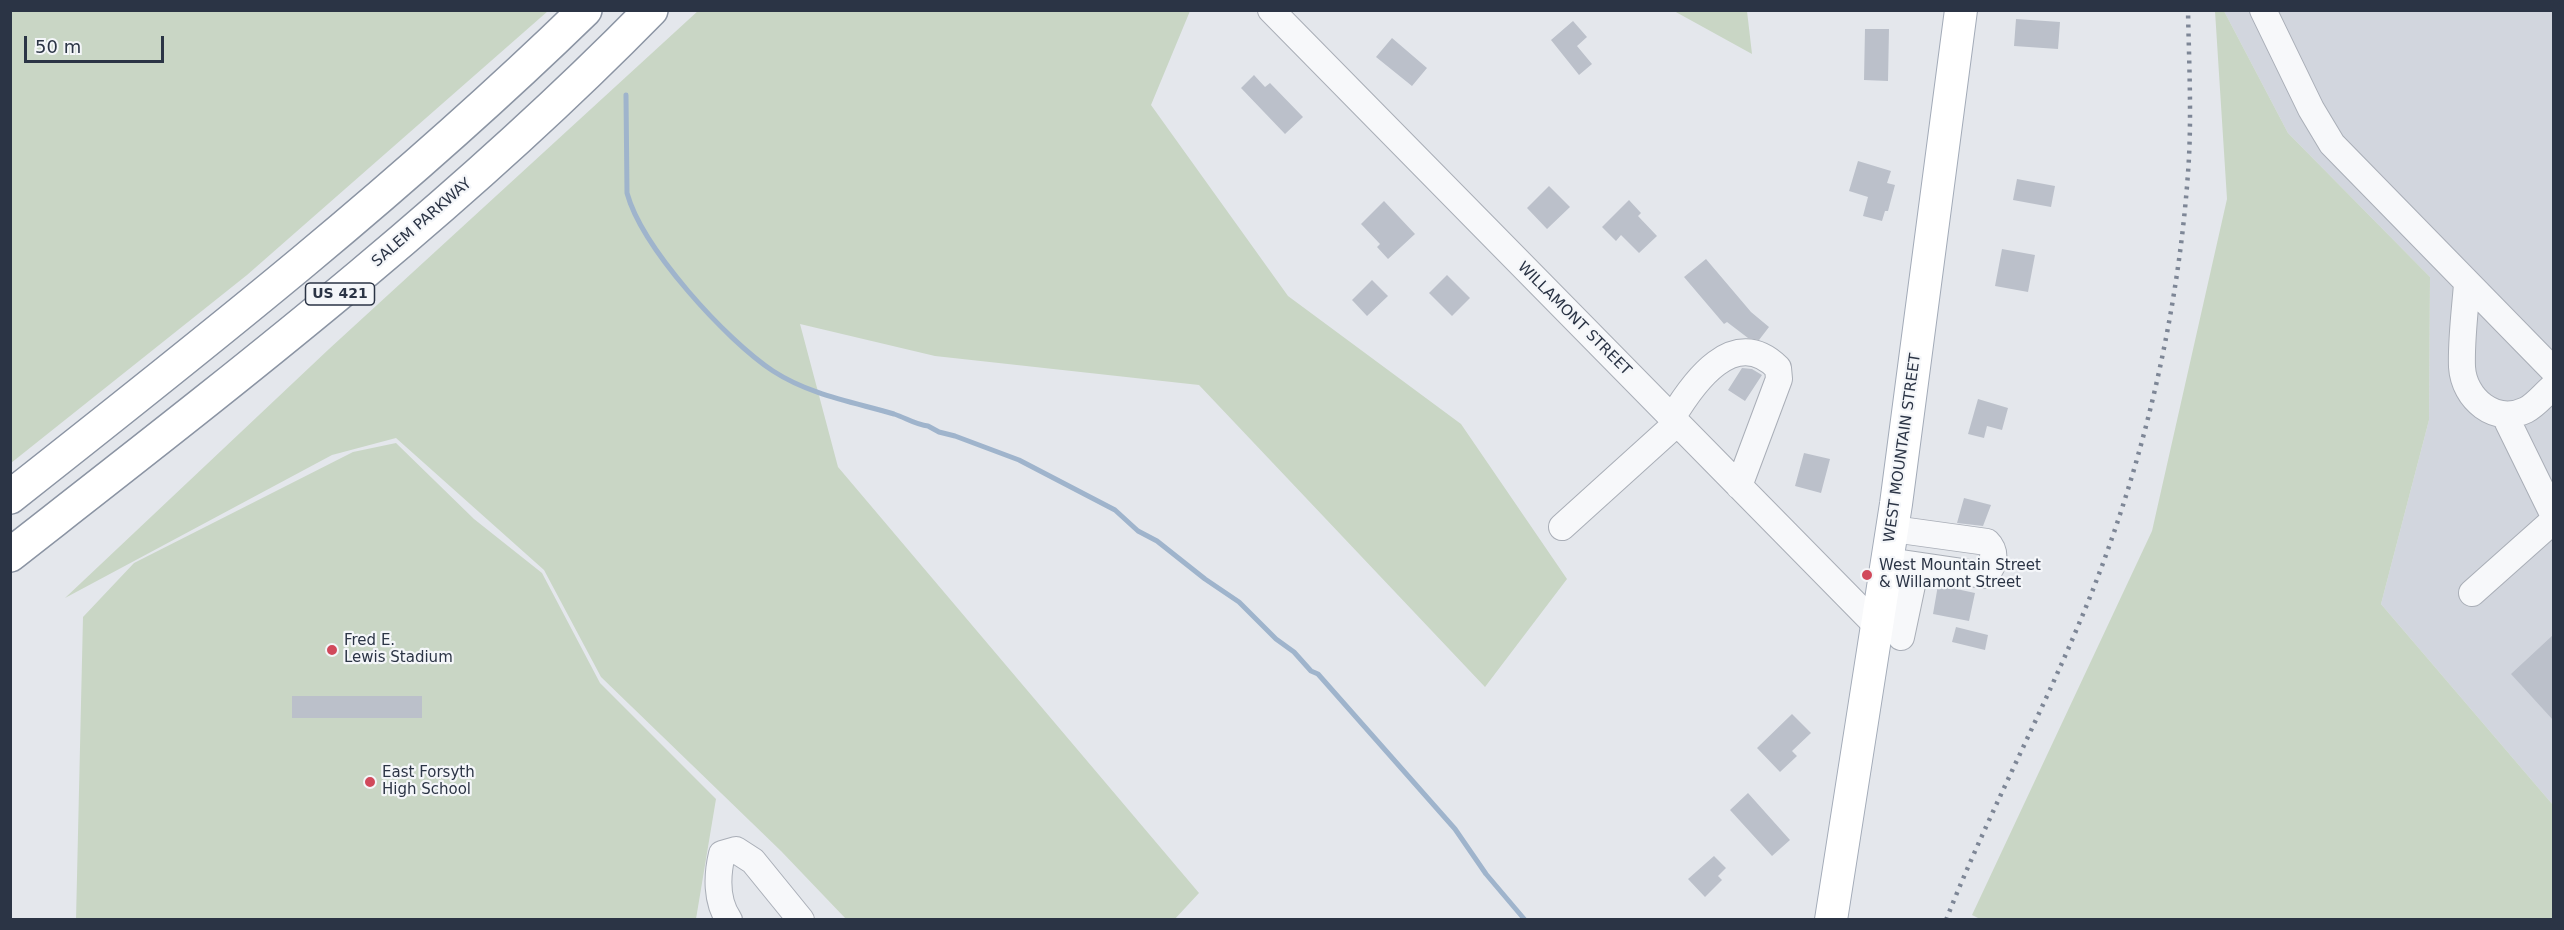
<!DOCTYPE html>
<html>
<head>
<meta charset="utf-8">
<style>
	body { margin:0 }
	#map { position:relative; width:2564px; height:930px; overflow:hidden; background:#e4e7ec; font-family:"DejaVu Sans",sans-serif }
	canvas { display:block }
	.frame { position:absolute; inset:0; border:12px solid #2b3445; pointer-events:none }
	.scale { position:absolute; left:24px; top:36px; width:140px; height:27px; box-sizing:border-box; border:3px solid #2b3445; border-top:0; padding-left:8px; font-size:18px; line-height:21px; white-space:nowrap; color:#2b3445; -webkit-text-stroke:4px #f4f6f9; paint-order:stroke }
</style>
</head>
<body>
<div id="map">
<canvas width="2564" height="930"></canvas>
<div class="frame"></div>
<div class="scale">50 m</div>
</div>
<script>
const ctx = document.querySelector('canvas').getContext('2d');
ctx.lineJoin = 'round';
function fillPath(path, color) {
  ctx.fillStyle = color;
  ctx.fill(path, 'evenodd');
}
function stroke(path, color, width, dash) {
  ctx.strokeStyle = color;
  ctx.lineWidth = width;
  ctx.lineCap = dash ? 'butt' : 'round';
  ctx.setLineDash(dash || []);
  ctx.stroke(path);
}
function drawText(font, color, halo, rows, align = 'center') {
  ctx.font = font + ' "DejaVu Sans",sans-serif';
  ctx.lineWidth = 4.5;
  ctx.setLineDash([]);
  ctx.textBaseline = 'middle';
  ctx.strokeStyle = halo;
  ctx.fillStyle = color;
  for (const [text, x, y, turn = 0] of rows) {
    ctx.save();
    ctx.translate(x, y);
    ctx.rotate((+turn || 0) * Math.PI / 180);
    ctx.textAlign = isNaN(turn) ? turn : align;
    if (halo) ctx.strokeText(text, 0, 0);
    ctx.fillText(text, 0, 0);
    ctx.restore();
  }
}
fillPath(new Path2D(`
	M2224,11H2553V805L2381,604L2429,420L2430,277L2288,133Z`), '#d2d6de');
fillPath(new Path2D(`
	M11,10H548V11L247,275L11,463Z
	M699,10L1190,11L1151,105L1288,296L1461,424L1567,579L1485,687L1199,385L935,356L800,324L838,467L1199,893L1174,920L846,919L781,851L601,677L544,570L396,438L332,455L65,598L329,349Z
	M1674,11H1747L1752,54Z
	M2215,11H2224L2288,133L2430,277L2429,420L2381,604L2553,805V919L1982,920L1972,915L2152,531L2227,199Z
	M396,443L474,519L542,573L600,683L716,799L696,919L76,920L83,617L134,563L353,452Z`), '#c9d6c5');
stroke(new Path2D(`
	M626,95L627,193C642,248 726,340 773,371C810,395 853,402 894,414C906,418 916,425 928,426L939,432L955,436L1019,460L1115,510L1138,531L1157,541L1205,579L1239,602L1276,639L1294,652L1311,671L1318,674L1455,829L1486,874L1525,920`), '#9fb4cc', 5);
fillPath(new Path2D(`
	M2016,19L2060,22L2058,49L2014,46Z
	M1573,21L1587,37L1577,46L1592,64L1579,75L1551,40Z
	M1865,29H1889L1888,81L1864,80Z
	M1392,38L1427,68L1412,86L1376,57Z
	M1254,75L1265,87L1270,83L1303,117L1285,134L1241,88Z
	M1858,161L1891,171L1887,183L1895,185L1888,211H1885L1882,221L1863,216L1868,197L1849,191Z
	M2017,179L2055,186L2051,207L2013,200Z
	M1549,186L1570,207L1547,229L1527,208Z
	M1629,200L1641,213L1638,216L1657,236L1639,253L1621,235L1616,241L1602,227Z
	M1384,201L1415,234L1388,259L1377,247L1380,244L1361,224Z
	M2002,249L2035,255L2028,292L1995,286Z
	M1706,259L1751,312L1769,327L1759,340L1748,338L1727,322L1724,324L1684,277Z
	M1447,275L1470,298L1452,316L1429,293Z
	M1372,280L1388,296L1367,316L1352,300Z
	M1742,368L1752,369L1762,375L1745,401L1728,390Z
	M1978,399L2008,408L2002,430L1987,426L1984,438L1968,434Z
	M1804,453L1830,459L1821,493L1795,486Z
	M1964,498L1991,505L1983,526L1957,523Z
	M1938,585L1975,593L1969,621L1933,614Z
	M1956,627L1988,635L1985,650L1952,642Z
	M2553,635V720L2511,674Z
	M292,696H422V718H292Z
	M1792,714L1811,733L1792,751L1797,756L1780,772L1757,748Z
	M1748,793L1790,840L1772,856L1730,810Z
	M1714,856L1726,868L1718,876L1722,880L1705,897L1688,879Z`), '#bbc0ca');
const minor = new Path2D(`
	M1271,10L1877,626
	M2263,10L2311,109L2332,144L2554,371
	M2467,284C2465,311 2461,340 2462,367C2464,399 2495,425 2526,410C2536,405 2545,393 2554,386
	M2505,416L2554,516
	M1672,418C1693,383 1734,324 1778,368L1779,379L1739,486
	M1562,527L1677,423
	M1888,561L1983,575C1995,568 1997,552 1987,542L1893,529
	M2472,593L2554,520
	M1901,637L1916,566
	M729,920C716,901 717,875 722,854L736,850L753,861L801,920`);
const major = new Path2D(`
	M1831,920L1896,504L1961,10`);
const highway = new Path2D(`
	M10,497C208,341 404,186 585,10
	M10,555C231,382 454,211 651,10`);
stroke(minor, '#a9aeb7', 28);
stroke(major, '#a3abb8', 34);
stroke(highway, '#8b94a3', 36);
stroke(minor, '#f7f8fa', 26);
stroke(major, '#fff', 32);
stroke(highway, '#fff', 33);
stroke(new Path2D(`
	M1946,920C1990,809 2048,703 2092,592C2144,460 2178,315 2188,173C2192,120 2189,64 2188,10`), '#7d8696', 4.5, [3, 6]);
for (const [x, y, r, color] of [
	[1867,575,6,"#d1495b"],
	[332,650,6,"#d1495b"],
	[370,782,6,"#d1495b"]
]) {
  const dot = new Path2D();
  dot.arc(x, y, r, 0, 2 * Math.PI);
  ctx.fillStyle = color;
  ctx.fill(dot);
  stroke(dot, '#f4f6f9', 2);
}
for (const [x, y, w] of [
	[340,294,69]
]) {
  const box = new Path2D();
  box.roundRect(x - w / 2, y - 11, w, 22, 4.5);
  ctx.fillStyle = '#f4f6f9';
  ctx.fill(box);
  stroke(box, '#2b3445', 1.5);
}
drawText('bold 14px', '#2b3445', null, [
	["US 421",340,294]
]);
drawText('15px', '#2b3445', '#f4f6f9', [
	["SALEM PARKWAY",422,223,-41],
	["WILLAMONT STREET",1574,319,45],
	["WEST MOUNTAIN STREET",1903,448,-82]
]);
drawText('15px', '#2b3445', '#f4f6f9', [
	["West Mountain Street",1879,566],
	["& Willamont Street",1879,583],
	["Fred E.",344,641],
	["Lewis Stadium",344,658],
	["East Forsyth",382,773],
	["High School",382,790]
], 'left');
</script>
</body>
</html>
